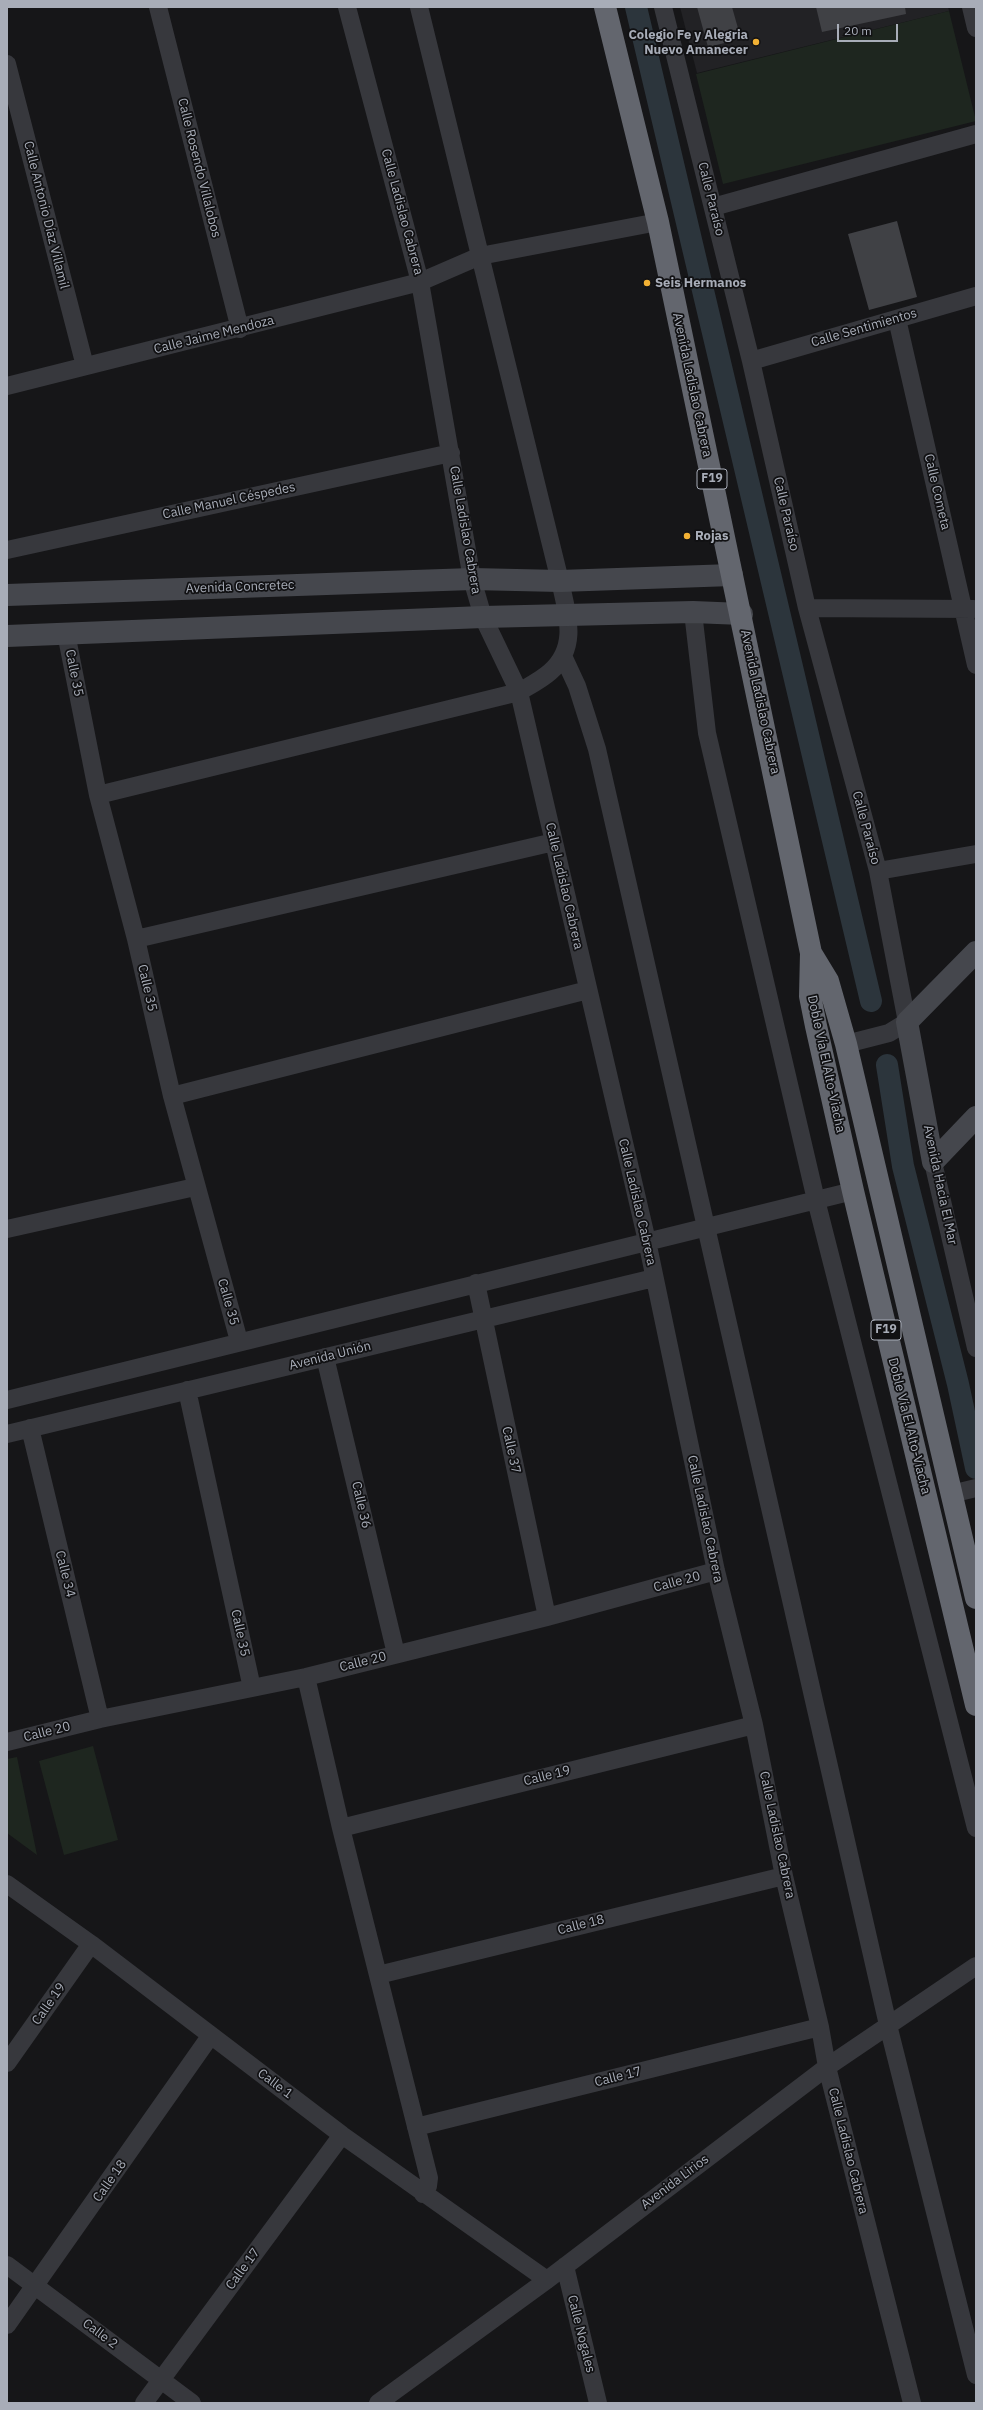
<!DOCTYPE html>
<html>
<head>
<meta charset="utf-8">
<style>
	body { margin:0 }
	#map { position:relative; width:983px; height:2410px; overflow:hidden; background:#161618; font-family:"IBM Plex Sans",sans-serif }
	canvas { display:block }
	.frame { position:absolute; inset:0; border:8px solid #a8adb8; pointer-events:none }
	.scale { position:absolute; left:837px; top:24px; width:61px; height:18px; box-sizing:border-box; border:2px solid #a8adb8; border-top:0; padding-left:5px; font-size:12px; line-height:14px; white-space:nowrap; color:#a8adb8; -webkit-text-stroke:3px #111113; paint-order:stroke }
</style>
</head>
<body>
<div id="map">
<canvas width="983" height="2410"></canvas>
<div class="frame"></div>
<div class="scale">20 m</div>
</div>
<script>
const ctx = document.querySelector('canvas').getContext('2d');
ctx.lineJoin = 'round';
function fillPath(path, color) {
  ctx.fillStyle = color;
  ctx.fill(path, 'evenodd');
}
function stroke(path, color, width, dash) {
  ctx.strokeStyle = color;
  ctx.lineWidth = width;
  ctx.lineCap = dash ? 'butt' : 'round';
  ctx.setLineDash(dash || []);
  ctx.stroke(path);
}
function drawText(font, color, halo, rows, align = 'center') {
  ctx.font = font + ' "IBM Plex Sans",sans-serif';
  ctx.lineWidth = 3.5;
  ctx.setLineDash([]);
  ctx.textBaseline = 'middle';
  ctx.strokeStyle = halo;
  ctx.fillStyle = color;
  for (const [text, x, y, turn = 0] of rows) {
    ctx.save();
    ctx.translate(x, y);
    ctx.rotate((+turn || 0) * Math.PI / 180);
    ctx.textAlign = isNaN(turn) ? turn : align;
    if (halo) ctx.strokeText(text, 0, 0);
    ctx.fillText(text, 0, 0);
    ctx.restore();
  }
}
fillPath(new Path2D(`
	M680,7H948L949,11L697,73Z`), '#222225');
fillPath(new Path2D(`
	M949,11L976,121L723,184L696,74Z
	M93,1746L118,1840L64,1855L39,1761Z
	M17,1757L37,1855L7,1833V1759Z`), '#1e261f');
stroke(new Path2D(`
	M636,7L871,1001
	M887,1065L903,1166L958,1384L976,1468`), '#2c353c', 22);
fillPath(new Path2D(`
	M697,7H732L741,39L708,47Z
	M816,7H905L906,14L822,32Z
	M897,221L917,297L869,310L848,234Z`), '#404145');
stroke(new Path2D(`
	M158,7L240,329
	M347,7L420,282L472,579L483,617L519,692L647,1241L716,1571L754,1725L784,1876L820,2027L827,2067L912,2403
	M663,7L751,361L807,608L878,871L907,1022L889,1033L846,1044
	M971,7L976,28
	M7,64L85,366
	M713,207L976,134
	M897,319L976,665
	M751,361L976,296
	M7,386L420,282L480,256L658,222
	M7,550L451,453
	M807,608L974,609
	M693,612L707,733L816,1200L976,1828
	M66,633L98,795L136,939L172,1096L239,1341
	M564,658L577,686L597,749L888,2025L976,2375
	M98,795L519,692C529,686 541,680 550,672C579,647 567,613 560,581L419,7
	M878,871L976,854
	M136,939L554,842
	M172,1096L588,990
	M933,1162L976,1348
	M7,1229L195,1187
	M476,1283L547,1617
	M325,1357L396,1654
	M187,1390L252,1688
	M7,1400L853,1191
	M30,1428L100,1719
	M7,1434L654,1278
	M951,1494L976,1488
	M306,1677L341,1828L429,2178L428,2186L423,2194
	M7,1742L100,1719L306,1677L547,1617L716,1571
	M341,1828L754,1725
	M7,1884L91,1944L342,2135L547,2280
	M378,1975L784,1876
	M7,2063L91,1944
	M416,2127L820,2027
	M7,2265L192,2403
	M565,2266L598,2403
	M7,2325L211,2035
	M144,2403L342,2135
	M378,2403L547,2280L827,2067L976,1966`), '#37383d', 18);
stroke(new Path2D(`
	M7,595L472,579L560,581L732,575
	M7,636L483,617L693,612L742,614
	M933,1162L907,1022L976,952
	M933,1162L976,1117`), '#45474d', 22);
stroke(new Path2D(`
	M605,7L658,222L811,953L810,996L816,1026L853,1191L976,1705
	M811,953L828,981L846,1044L976,1598`), '#63666e', 22);
for (const [x, y, r, color] of [
	[756,42,4,"#f2b134"],
	[647,283,4,"#f2b134"],
	[687,536,4,"#f2b134"]
]) {
  const dot = new Path2D();
  dot.arc(x, y, r, 0, 2 * Math.PI);
  ctx.fillStyle = color;
  ctx.fill(dot);
  stroke(dot, '#111113', 1.5);
}
for (const [x, y, w] of [
	[712,479,30],
	[886,1330,30]
]) {
  const box = new Path2D();
  box.roundRect(x - w / 2, y - 10, w, 20, 3);
  ctx.fillStyle = '#111113';
  ctx.fill(box);
  stroke(box, '#a8adb8', 1);
}
drawText('bold 12px', '#a8adb8', null, [
	["F19",712,479],
	["F19",886,1330]
]);
drawText('bold 13px', '#a8adb8', '#111113', [
	["Colegio Fe y Alegria",748,35,"right"],
	["Nuevo Amanecer",748,50,"right"],
	["Seis Hermanos",655,283],
	["Rojas",695,536]
], 'left');
drawText('13px', '#a8adb8', '#111113', [
	["Calle Rosendo Villalobos",199,168,76],
	["Calle Paraíso",711,199,76],
	["Calle Ladislao Cabrera",402,212,75],
	["Calle Antonio Díaz Villamil",46,215,76],
	["Calle Sentimientos",864,328,-16],
	["Calle Jaime Mendoza",214,335,-14],
	["Avenida Ladislao Cabrera",692,385,78],
	["Calle Cometa",937,492,77],
	["Calle Manuel Céspedes",229,501,-12],
	["Calle Paraíso",786,514,77],
	["Calle Ladislao Cabrera",465,530,80],
	["Avenida Concretec",240,587,-2],
	["Calle 35",74,673,79],
	["Avenida Ladislao Cabrera",760,702,78],
	["Calle Paraíso",866,828,75],
	["Calle Ladislao Cabrera",564,886,77],
	["Calle 35",147,988,77],
	["Doble Vía El Alto-Viacha",826,1064,78],
	["Avenida Hacia El Mar",940,1185,78],
	["Calle Ladislao Cabrera",637,1202,77],
	["Calle 35",228,1302,74],
	["Avenida Unión",330,1356,-14],
	["Doble Vía El Alto-Viacha",909,1426,76],
	["Calle 37",511,1450,78],
	["Calle 36",361,1505,77],
	["Calle Ladislao Cabrera",705,1519,78],
	["Calle 34",65,1574,76],
	["Calle 20",677,1582,-15],
	["Calle 35",240,1633,78],
	["Calle 20",363,1662,-14],
	["Calle 20",47,1732,-14],
	["Calle 19",547,1776,-14],
	["Calle Ladislao Cabrera",777,1835,78],
	["Calle 18",581,1925,-14],
	["Calle 19",49,2004,-55],
	["Calle 17",618,2077,-14],
	["Calle 1",275,2084,37],
	["Calle Ladislao Cabrera",848,2151,76],
	["Calle 18",110,2181,-55],
	["Avenida Lirios",675,2182,-37],
	["Calle 17",243,2269,-54],
	["Calle 2",100,2334,37],
	["Calle Nogales",581,2334,76]
]);
</script>
</body>
</html>
